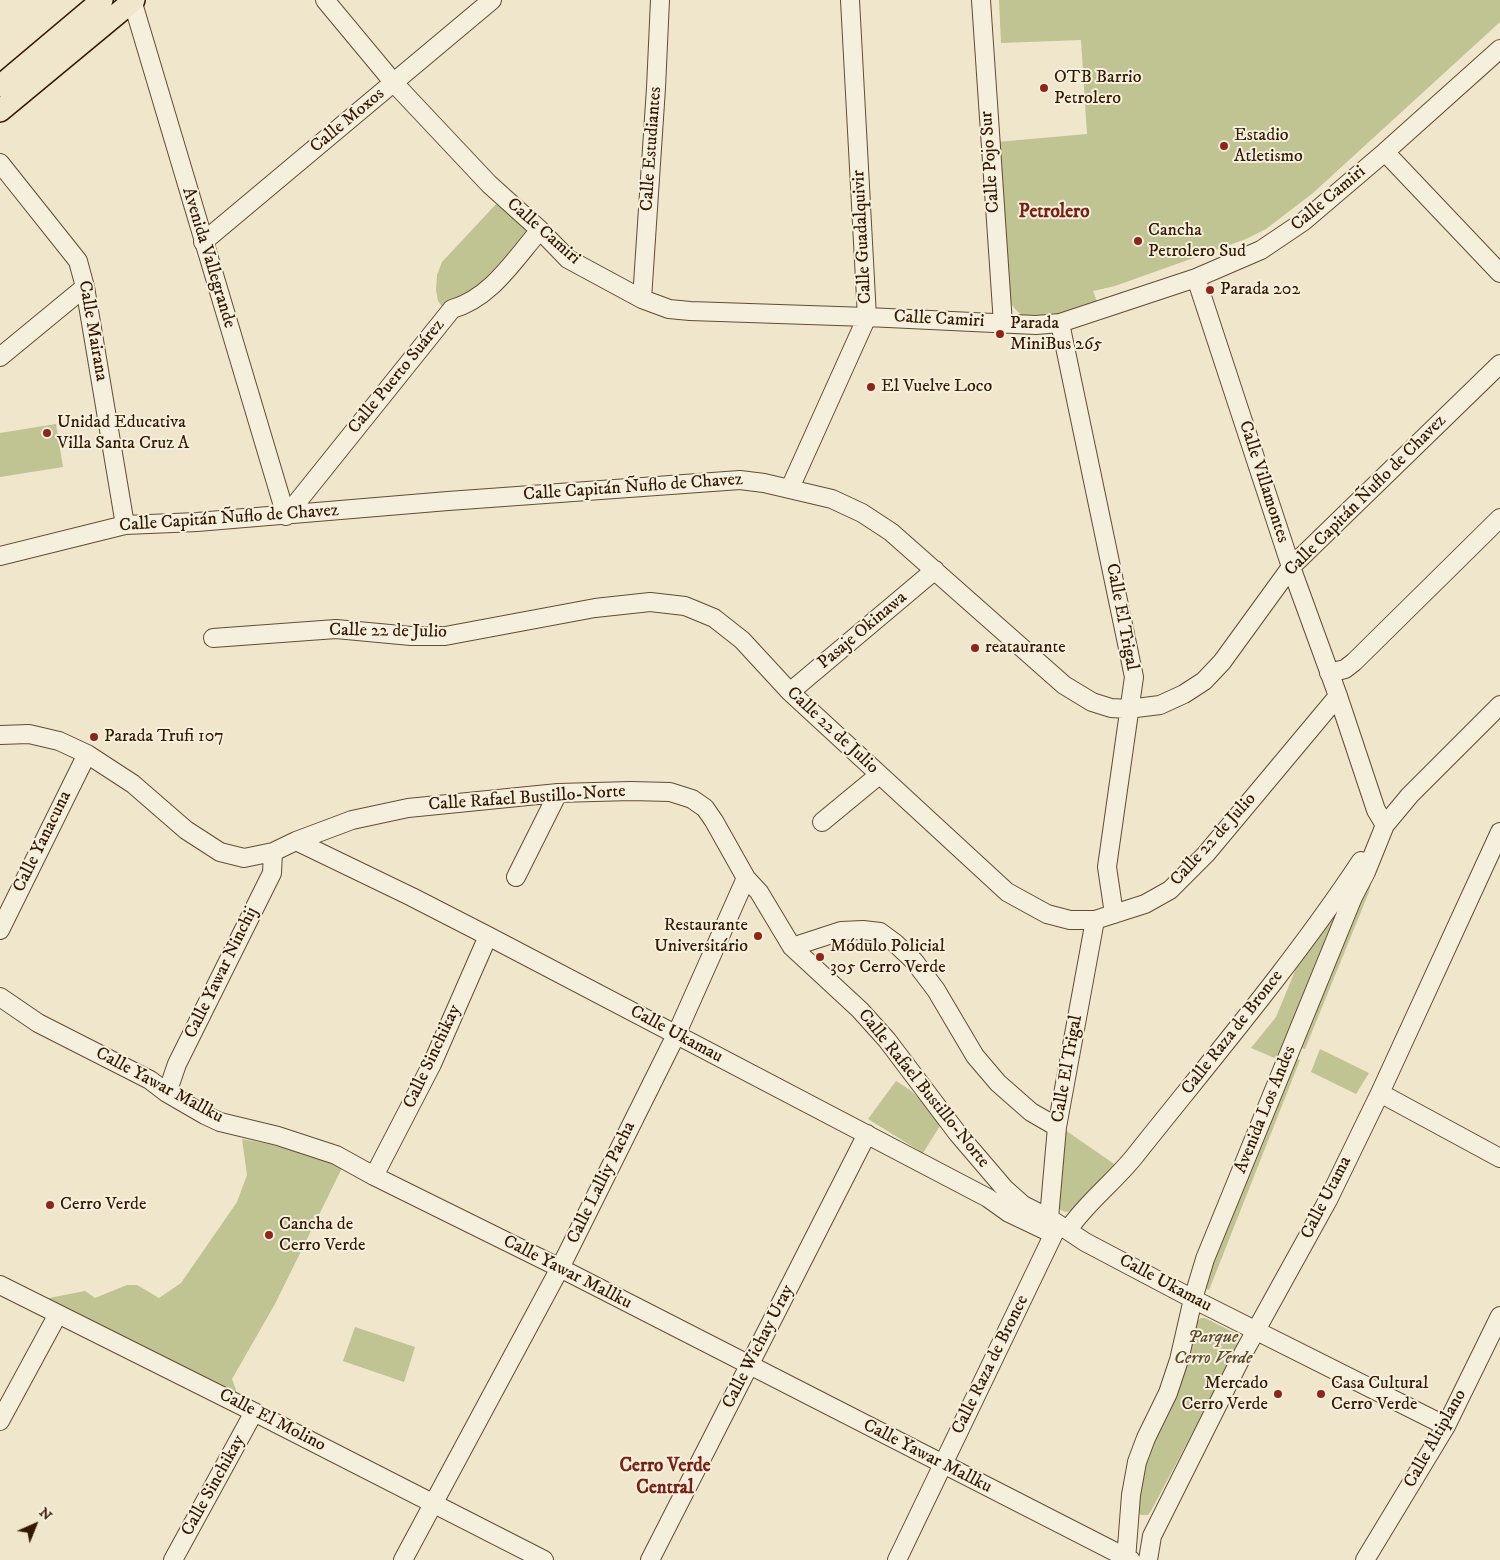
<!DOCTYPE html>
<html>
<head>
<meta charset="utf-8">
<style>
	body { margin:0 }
	#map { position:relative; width:1500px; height:1560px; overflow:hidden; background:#efe6cb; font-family:"IM FELL DW Pica",serif }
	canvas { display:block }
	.north { position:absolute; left:10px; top:1500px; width:50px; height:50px; -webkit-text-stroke:4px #f5efdd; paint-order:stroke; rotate:44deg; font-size:14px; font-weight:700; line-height:20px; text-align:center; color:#341800 }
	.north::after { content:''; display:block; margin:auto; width:18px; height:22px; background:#341800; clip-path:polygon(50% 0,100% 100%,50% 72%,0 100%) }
</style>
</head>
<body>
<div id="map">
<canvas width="1500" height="1560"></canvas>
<div class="north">N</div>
</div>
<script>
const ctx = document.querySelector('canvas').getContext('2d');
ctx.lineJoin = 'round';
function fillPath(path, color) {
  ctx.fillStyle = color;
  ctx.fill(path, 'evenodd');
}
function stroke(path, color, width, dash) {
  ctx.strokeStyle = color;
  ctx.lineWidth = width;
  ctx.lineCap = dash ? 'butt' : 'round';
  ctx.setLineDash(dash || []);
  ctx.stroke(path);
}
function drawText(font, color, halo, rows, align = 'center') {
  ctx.font = font + ' "IM FELL DW Pica",serif';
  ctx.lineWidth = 4;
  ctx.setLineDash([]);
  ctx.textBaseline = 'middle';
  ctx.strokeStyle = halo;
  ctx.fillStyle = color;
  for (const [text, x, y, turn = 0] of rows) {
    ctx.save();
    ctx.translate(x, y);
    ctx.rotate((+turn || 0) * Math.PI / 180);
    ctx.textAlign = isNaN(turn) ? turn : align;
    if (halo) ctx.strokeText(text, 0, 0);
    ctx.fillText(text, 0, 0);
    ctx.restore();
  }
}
fillPath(new Path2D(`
	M999,0H1500V22L1313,193L1266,229L1246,239L1185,261L1115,286L1093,291L1098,304C1081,308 1041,322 1026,317C1019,314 1013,307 1009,301L997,142L1087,134L1081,40L1001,43Z
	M498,202L526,227L527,235L484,288L444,309L438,301L436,290L437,275L442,262Z
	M56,424L63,467L0,477V433Z
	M1373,875L1369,892L1305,1049L1299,1047Z
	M1334,918L1277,1059L1251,1048L1276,1017L1300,959Z
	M1320,1049L1369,1073L1356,1094L1311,1072Z
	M1295,1058L1300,1060L1209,1290L1204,1288Z
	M896,1081L910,1090L943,1121L923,1153L868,1119Z
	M1065,1130L1120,1168L1077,1209L1066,1212L1058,1209Z
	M242,1139C278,1145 308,1154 342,1168L275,1304L232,1379L236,1390L234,1394L45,1302L49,1298L85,1291L95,1298L127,1285H137L159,1298L181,1283L237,1202L247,1175Z
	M1201,1318H1205L1235,1333L1241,1341L1151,1511L1148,1515H1141L1138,1512L1137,1508L1144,1468L1156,1433L1176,1394L1196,1322Z
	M355,1327L415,1347L404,1382L343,1361Z`), '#c0c392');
const minor = new Path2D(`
	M132,0L286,516
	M325,0L394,83L489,184L540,230L568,259L642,299L669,309L690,311L867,317L1036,325L1060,323L1196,278L1261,250L1304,221L1385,152L1500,49
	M981,0L1003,324
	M1385,152L1500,273
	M0,163L78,261L85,287L125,525
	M203,242L492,0
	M1196,278L1291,567L1338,696L1376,810L1385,825
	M642,299L656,88L660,0
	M1060,323L1134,677L1107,867L1114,914
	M0,357L85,287
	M790,488L867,317L850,0
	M286,516L452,309C491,298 514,260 540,230
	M0,556L125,525L197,522L448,501L740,480L764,483L832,499L862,513L891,532L1064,685L1092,702L1111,708L1128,709L1160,705L1184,694L1204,681L1222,662L1291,567L1500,364
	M213,638L336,629L411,636H445L595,608L650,602L685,606L714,618L742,640L790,692L1007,892L1047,914L1070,920H1095L1145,904L1170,890L1206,854L1338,696
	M1329,673L1345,669L1354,662L1500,518
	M790,692L935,570
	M0,735L29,734L59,741L87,754L133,784L186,830L220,852L244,858L273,852L296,841L352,820L408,808L558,793L631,791L670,792L692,799L705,808L714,821L746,878L759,892L792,947L860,1010L887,1040L958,1134L1005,1189L1023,1205L1049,1218L1085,1242L1193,1299L1446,1426
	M822,822L879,775
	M296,841L412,897L488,936L988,1198L1009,1213L1053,1234
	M516,877L558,793
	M0,930L87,754
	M792,947L841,931L863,930L880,932L895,943L914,961L936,990L975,1056L998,1083L1031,1112L1057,1127
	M0,997L38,1023L150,1080L167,1093L205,1115L220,1122L278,1136L336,1155L374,1176L560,1268L1131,1560
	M167,1093L177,1064L272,873L273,852
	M1380,1093L1500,1158
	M374,1176L432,1064L488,936
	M1049,1218L1057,1127L1095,920
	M1068,1230C1086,1203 1113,1183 1134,1157C1211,1060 1292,965 1361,861
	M0,1285L254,1412L544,1560
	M0,1421L58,1314
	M173,1560L254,1412
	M403,1560L560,1268L676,1035L746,878
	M650,1560L867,1134
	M897,1560L1058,1225
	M1126,1560L1131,1495L1137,1462L1146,1438L1168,1393L1179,1360L1193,1299L1205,1259L1353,897L1366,872L1385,825L1410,795L1500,705
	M1148,1560L1152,1536L1244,1352L1328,1200L1380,1093L1500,832
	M1365,1560L1446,1426L1500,1316`);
const major = new Path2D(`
	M0,86L102,0
	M0,111L134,0`);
stroke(minor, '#634c33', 20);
stroke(major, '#341800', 24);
stroke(minor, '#f5efdd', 18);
stroke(major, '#efe6cb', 21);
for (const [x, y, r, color] of [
	[1044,88,5,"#8f2418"],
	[1224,146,5,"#8f2418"],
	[1138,241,5,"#8f2418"],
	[1210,290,5,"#8f2418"],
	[1000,334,5,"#8f2418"],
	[871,387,5,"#8f2418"],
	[47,433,5,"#8f2418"],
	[975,648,5,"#8f2418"],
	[94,737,5,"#8f2418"],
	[758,936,5,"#8f2418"],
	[820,957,5,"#8f2418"],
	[50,1205,5,"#8f2418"],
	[269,1235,5,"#8f2418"],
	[1278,1394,5,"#8f2418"],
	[1321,1394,5,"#8f2418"]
]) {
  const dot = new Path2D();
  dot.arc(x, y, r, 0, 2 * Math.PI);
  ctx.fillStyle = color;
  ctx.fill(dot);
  stroke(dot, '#f5efdd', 2);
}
drawText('18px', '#341800', '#f5efdd', [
	["OTB Barrio",1054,78],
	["Petrolero",1054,99],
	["Estadio",1234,136],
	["Atletismo",1234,157],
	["Cancha",1148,231],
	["Petrolero Sud",1148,252],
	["Parada 202",1220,290],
	["Parada",1010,324],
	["MiniBus 265",1010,345],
	["El Vuelve Loco",881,387],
	["Unidad Educativa",57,423],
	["Villa Santa Cruz A",57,444],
	["reataurante",985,648],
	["Parada Trufi 107",104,737],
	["Restaurante",748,926,"right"],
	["Universitário",748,947,"right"],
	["Módulo Policial",830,947],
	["305 Cerro Verde",830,968],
	["Cerro Verde",60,1205],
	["Cancha de",279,1225],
	["Cerro Verde",279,1246],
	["Mercado",1268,1384,"right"],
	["Cerro Verde",1268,1405,"right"],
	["Casa Cultural",1331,1384],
	["Cerro Verde",1331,1405]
], 'left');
drawText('18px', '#341800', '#f5efdd', [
	["Calle Moxos",348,121,-40],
	["Calle Estudiantes",652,149,-86],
	["Calle Pojo Sur",991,162,-94],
	["Calle Camiri",1329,199,-40],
	["Calle Camiri",543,232,41],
	["Calle Guadalquivir",863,237,-93],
	["Avenida Vallegrande",208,258,73],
	["Calle Camiri",939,320,3],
	["Calle Mairana",92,331,80],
	["Calle Puerto Suárez",397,377,-51],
	["Calle Villamontes",1263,482,72],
	["Calle Capitán Ñuflo de Chavez",633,488,-4],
	["Calle Capitán Ñuflo de Chavez",1366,496,-45],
	["Calle Capitán Ñuflo de Chavez",229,519,-4],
	["Calle El Trigal",1121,617,79],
	["Pasaje Okinawa",863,631,-40],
	["Calle 22 de Julio",388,632,1],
	["Calle 22 de Julio",832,731,43],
	["Calle Rafael Bustillo-Norte",527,799,-4],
	["Calle 22 de Julio",1214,840,-48],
	["Calle Yanacuna",43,842,-64],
	["Calle Yawar Ninchij",222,973,-64],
	["Calle Raza de Bronce",1233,1033,-52],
	["Calle Ukamau",676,1035,28],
	["Calle Sinchikay",433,1057,-65],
	["Calle El Trigal",1068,1069,-80],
	["Calle Yawar Mallku",159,1086,28],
	["Calle Rafael Bustillo-Norte",923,1089,51],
	["Avenida Los Andes",1266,1110,-68],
	["Calle Lalliy Pacha",602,1183,-64],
	["Calle Utama",1327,1198,-63],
	["Calle Yawar Mallku",567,1273,27],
	["Calle Ukamau",1165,1284,28],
	["Calle Wichay Uray",759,1347,-63],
	["Calle Raza de Bronce",991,1365,-64],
	["Calle El Molino",272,1421,27],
	["Calle Altiplano",1436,1439,-61],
	["Calle Yawar Mallku",927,1457,27],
	["Calle Sinchikay",214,1486,-61]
]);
drawText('italic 18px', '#5e4b2c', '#f5efdd', [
	["Parque",1213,1338],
	["Cerro Verde",1213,1359]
]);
drawText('bold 19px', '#7a1f14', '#f5efdd', [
	["Petrolero",1054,213],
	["Cerro Verde",665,1467],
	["Central",665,1489]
]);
</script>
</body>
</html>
